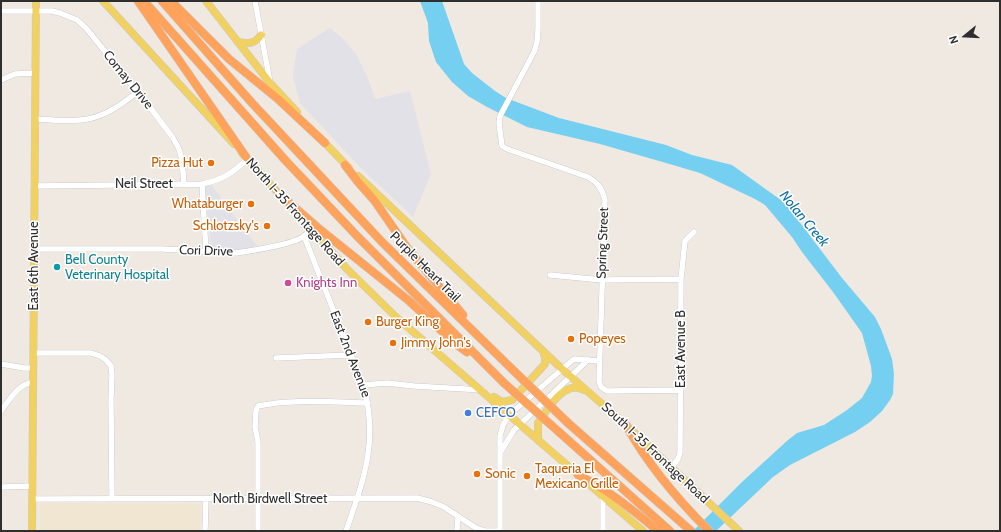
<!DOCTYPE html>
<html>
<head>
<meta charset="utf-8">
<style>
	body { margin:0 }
	#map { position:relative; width:1001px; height:532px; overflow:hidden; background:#efe9e1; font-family:Cabin,sans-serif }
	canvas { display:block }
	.frame { position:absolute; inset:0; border:2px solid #2e2e2e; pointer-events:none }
	.north { position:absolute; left:945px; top:16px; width:40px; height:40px; -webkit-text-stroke:3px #fff; paint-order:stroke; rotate:252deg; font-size:11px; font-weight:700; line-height:16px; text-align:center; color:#2e2e2e }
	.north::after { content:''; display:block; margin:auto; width:14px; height:18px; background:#2e2e2e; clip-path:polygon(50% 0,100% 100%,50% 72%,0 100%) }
</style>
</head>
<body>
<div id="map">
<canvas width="1001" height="532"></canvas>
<div class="frame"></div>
<div class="north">N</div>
</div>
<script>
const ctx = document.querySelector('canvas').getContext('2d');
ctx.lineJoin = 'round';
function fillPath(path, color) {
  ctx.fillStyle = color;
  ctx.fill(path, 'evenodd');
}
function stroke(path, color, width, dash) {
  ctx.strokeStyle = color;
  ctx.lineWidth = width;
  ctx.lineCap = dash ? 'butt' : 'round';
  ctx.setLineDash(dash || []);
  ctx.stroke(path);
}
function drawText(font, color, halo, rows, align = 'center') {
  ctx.font = font + ' Cabin,sans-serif';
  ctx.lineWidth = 3;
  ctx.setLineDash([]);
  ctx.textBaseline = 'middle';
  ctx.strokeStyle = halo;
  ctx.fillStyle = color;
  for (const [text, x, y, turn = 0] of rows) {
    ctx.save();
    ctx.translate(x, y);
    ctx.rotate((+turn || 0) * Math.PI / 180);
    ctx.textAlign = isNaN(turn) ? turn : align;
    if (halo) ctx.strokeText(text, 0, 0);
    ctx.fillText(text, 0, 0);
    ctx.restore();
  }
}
fillPath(new Path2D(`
	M330,28L341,37L356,54L368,78L375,99L410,91L431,174L413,217L360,167L300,103L293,76L297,49Z
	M211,184L257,246L249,249L232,251L211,248L205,188L206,185Z`), '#e3e1e8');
fillPath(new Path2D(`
	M40,503L201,504L200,531H40Z`), '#f0e6d1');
fillPath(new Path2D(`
	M420,1H442L464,64L472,73L495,91L506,98L559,118L666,145L692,155L732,165L785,203L842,278L875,317L881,329L892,359L894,374L893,394L890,400L882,411L870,422L855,432L790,465L773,477L716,531H693L742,482L788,440L797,433L824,425L847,410L862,398L871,382L872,376L871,366L862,333L833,292L802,252L792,237L765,205L755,199L700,173L673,165L600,144L527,127L487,107L468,96L452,82L436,62L429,41L428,23Z`), '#75cff0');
const minor = new Path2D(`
	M255,1L270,82
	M538,1V29L537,42L534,52L500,116L499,123L502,146L507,149L588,177C598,183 602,188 605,200L599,381L601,387L607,391L681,390
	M1,11H52L60,13L77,20L86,28L149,106L173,138L179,149L182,160L184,184
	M1,80L15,74L35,73
	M35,119C82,122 99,124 137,92
	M202,184L206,251
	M34,186L202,184C222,180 233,173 247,159
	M304,236L363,385C379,440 364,479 346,531
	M34,249H162L236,253C250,251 295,244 304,236C307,234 309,231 311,228
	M550,275L602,280L681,279
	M33,353H91L100,356L106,360L111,366L112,375L111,399L112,499
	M276,358L350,355
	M1,364L24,368H33
	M363,385L387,383L414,386L482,390
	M1,411C11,398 17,385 33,382
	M500,453L514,430L588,360
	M671,468L678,459L680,453L681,279L685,241L694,232
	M1,487L32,486
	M32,499L417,498L432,502L444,507L476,528L485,531H500
	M205,531L206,499
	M258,531V442L255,427L256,411L258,406C293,399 333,402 368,403
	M457,531L458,517
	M500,531V436L503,425L510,414L574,359L599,361
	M603,531V497`);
const major = new Path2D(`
	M103,1L234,144
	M206,1L270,83L297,112
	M238,42C248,44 255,44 261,35
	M321,139L349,168
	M242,153L281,196
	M358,176L562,369L626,425L739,531
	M296,212L347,269L396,317L643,531
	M494,397L502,402L512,400L545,364V358L543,351
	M538,440V423C548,409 564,379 584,390
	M32,531L36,1`);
const highway = new Path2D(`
	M138,1L246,157
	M144,1L286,161L358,237L504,383
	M162,1L252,103L382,242L514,371
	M171,1L229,59L278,99L325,143
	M345,165L358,182L374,200L408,249L463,315
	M278,193L317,227L408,300L456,344L467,352
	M568,423L691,531
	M626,425C648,465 677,499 709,531
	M559,432L670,531
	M578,475C607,489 633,510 658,531`);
stroke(minor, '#b4b7c1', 6);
stroke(major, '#c9c9c9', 8);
stroke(highway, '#c9c9c9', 9);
stroke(minor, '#fff', 5.5);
stroke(major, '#f2d163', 7);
stroke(highway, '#ffa35c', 8);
const highwayBridge = new Path2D(`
	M514,371L568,423
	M504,383L559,432`);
stroke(highwayBridge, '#c9c9c9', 9, []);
stroke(highwayBridge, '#ffa35c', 8);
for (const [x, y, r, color] of [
	[211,163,4,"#e8710a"],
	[251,204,4,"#e8710a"],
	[267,226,4,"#e8710a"],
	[57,267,4,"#0f9aa8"],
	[288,283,4,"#d1479c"],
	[368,322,4,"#e8710a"],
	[571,339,4,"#e8710a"],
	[393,343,4,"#e8710a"],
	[468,413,4,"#3f7fe0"],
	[477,474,4,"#e8710a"],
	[527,476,4,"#e8710a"]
]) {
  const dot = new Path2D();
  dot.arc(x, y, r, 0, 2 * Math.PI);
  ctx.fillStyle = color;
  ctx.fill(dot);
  stroke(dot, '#fff', 1.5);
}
drawText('13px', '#2e2e2e', '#fff', [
	["Comay Drive",128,80,51],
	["Neil Street",144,184],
	["North I-35 Frontage Road",295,212,48],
	["Spring Street",603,243,-88],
	["Cori Drive",206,251,2],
	["East 6th Avenue",34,266,-90],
	["Purple Heart Trail",425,267,45],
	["East Avenue B",681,349,-90],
	["East 2nd Avenue",350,354,69],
	["South I-35 Frontage Road",655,453,43],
	["North Birdwell Street",270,499]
]);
drawText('13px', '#c56008', '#fff', [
	["Pizza Hut",203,163,"right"],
	["Whataburger",243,204,"right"],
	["Schlotzsky's",259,226,"right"],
	["Burger King",376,322],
	["Popeyes",579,339],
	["Jimmy John's",401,343],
	["Taqueria El",535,469],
	["Mexicano Grille",535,484],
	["Sonic",485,474]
], 'left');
drawText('13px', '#0d838f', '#fff', [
	["Bell County",65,260],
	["Veterinary Hospital",65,275]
], 'left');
drawText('13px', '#b23c85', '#fff', [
	["Knights Inn",296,283]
], 'left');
drawText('13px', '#366cbe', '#fff', [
	["CEFCO",476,413]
], 'left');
drawText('italic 14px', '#0d6fa3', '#fff', [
	["Nolan Creek",804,219,50]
]);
</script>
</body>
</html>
